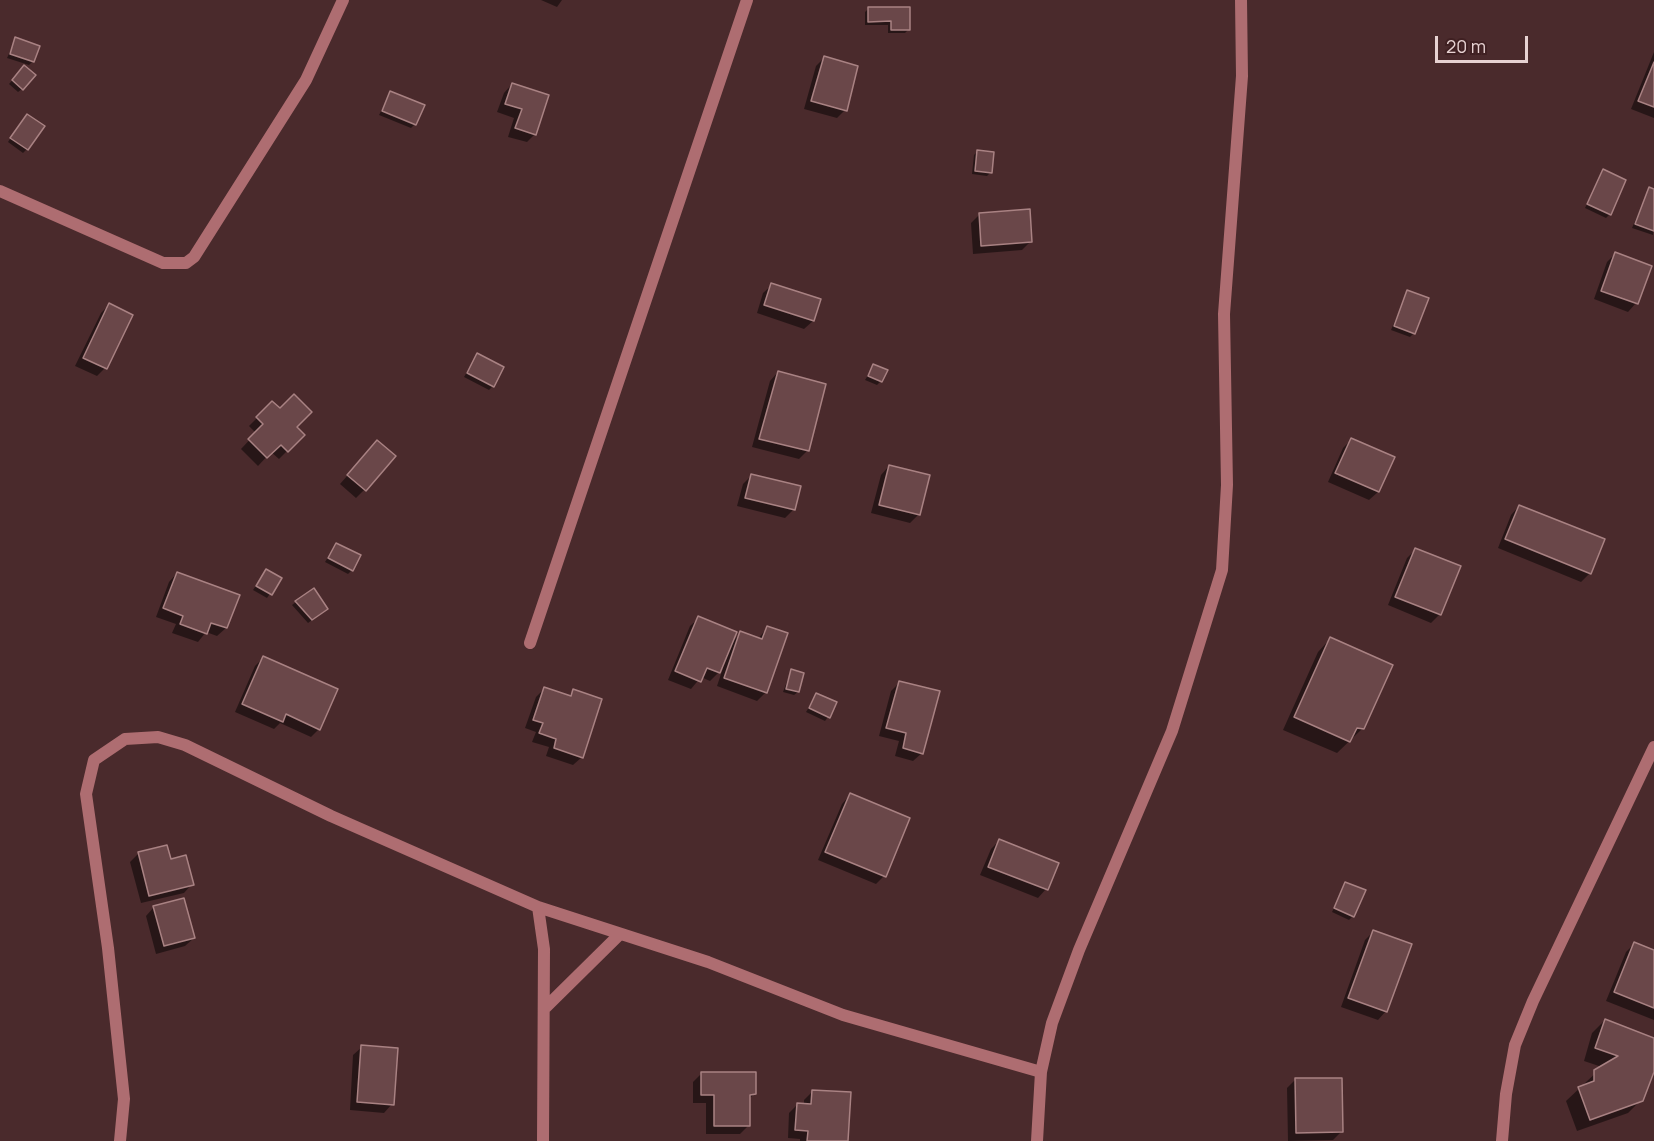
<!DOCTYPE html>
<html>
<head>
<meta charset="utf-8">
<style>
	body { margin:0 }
	#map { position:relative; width:1654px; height:1141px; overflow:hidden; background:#4a2a2c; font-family:Manrope,sans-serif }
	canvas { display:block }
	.scale { position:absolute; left:1435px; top:36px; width:93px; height:27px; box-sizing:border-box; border:3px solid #e7d2d2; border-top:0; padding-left:8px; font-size:18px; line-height:21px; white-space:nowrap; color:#e7d2d2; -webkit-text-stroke:4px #3f2022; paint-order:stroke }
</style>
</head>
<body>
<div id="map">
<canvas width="1654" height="1141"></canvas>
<div class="scale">20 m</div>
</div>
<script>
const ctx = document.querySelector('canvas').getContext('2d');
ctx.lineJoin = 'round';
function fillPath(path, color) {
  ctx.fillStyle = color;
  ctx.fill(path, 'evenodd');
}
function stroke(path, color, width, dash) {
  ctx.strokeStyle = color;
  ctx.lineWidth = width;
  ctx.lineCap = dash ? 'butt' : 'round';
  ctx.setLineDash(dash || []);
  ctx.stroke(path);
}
fillPath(new Path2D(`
	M541,0H562L557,7Z
	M868,9L909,29L905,33H888V25H865V12Z
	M16,39L33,61L29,65L7,58Z
	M1654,52V118L1631,109Z
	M824,58L845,110L837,118L804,109L816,66Z
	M24,67L22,89L18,92L9,84Z
	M512,84L535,134L527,142L508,137L514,118L497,112L504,93Z
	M391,93L415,124L411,128L379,115Z
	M23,119L27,149L23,153L8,142Z
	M978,151L991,172L987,176L972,174L974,155Z
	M1604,171L1610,214L1606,218L1585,208Z
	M1649,189L1654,191L1653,235L1632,228Z
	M980,214L1030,242L1022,250L973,254L971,223Z
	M1615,254L1636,303L1628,312L1594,299L1607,262Z
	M772,285L813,321L804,329L757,313L763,293Z
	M1408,291L1414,333L1410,337L1391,330Z
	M109,305L105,368L97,376L75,366L101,313Z
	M477,355L493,386L489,390L464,377Z
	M874,366L881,381L877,385L865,380Z
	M778,372L807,451L799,459L752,447L770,381Z
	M272,403L303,435L279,459L271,452L258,466L241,449L256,433L249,426Z
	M1351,440L1393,458L1378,492L1369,500L1328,482L1343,448Z
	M369,451L364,490L356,498L340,484Z
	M889,466L919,514L910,523L871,513L881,475Z
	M751,476L794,509L785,518L737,506L743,484Z
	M1519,506L1590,573L1581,582L1498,548L1511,515Z
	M336,545L352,570L348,574L325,562Z
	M1416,549L1459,567L1439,615L1431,623L1388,605L1407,558Z
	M266,571L280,579L267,598L253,590Z
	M177,573L238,596L226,628L217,636L206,632L198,642L172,633L176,624L156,617L169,582Z
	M296,602L326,609L308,623L292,605Z
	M699,618L731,643L741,633L758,639L767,628L766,692L757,701L717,686L723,668L710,681L701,677L691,689L668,680L690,626Z
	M1330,639L1362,729L1337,753L1283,730L1318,652Z
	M263,658L319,729L311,737L280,723L274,729L235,712L255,666Z
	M791,671L798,692L794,695L783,692Z
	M900,682L922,753L913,761L895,756L899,741L879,736L891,691Z
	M544,689L568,697L574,691L582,757L573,765L546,756L549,747L532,742L536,732L525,728L536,697Z
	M817,695L828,717L825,721L806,712Z
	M850,795L884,876L876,884L818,860L842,804Z
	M999,841L1057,864L1046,889L1038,898L980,875L991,849Z
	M139,853L170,861L192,884L184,893L141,903L130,862Z
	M1346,884L1353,916L1349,920L1332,912Z
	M154,907L194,938L185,946L156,954L146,916Z
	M1373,932L1386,1011L1378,1020L1341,1007L1365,940Z
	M1634,944L1654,952V1020L1606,1001L1626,952Z
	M1605,1020L1654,1040V1068L1641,1100L1628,1113L1577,1131L1566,1101L1602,1067L1584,1061L1592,1033Z
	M362,1047L392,1104L384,1113L350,1110L353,1055Z
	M701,1074L754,1094L748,1100V1126L740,1134H706V1103H693V1082Z
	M1295,1080L1341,1132L1333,1140L1288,1141L1287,1088Z
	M812,1092L847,1141H800V1139L788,1138L789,1113L797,1105H804V1100Z`), '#0007');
const building = new Path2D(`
	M868,7H910V30H891V21L868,22Z
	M15,37L40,46L34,62L10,54Z
	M824,56L858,66L847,111L811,101Z
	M1654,62V107L1638,101Z
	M24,65L36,75L23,90L12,80Z
	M512,83L549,95L536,135L515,128L522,109L505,104Z
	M390,91L425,105L416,125L382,111Z
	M27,114L45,126L28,150L10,138Z
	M977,150L994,152L992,173L975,171Z
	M1603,169L1626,180L1611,215L1587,204Z
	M1649,187L1654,189V231L1635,224Z
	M1030,209L1032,242L981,246L979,213Z
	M1615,252L1652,266L1638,304L1601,291Z
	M771,283L821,299L814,321L764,305Z
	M1407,290L1429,298L1415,334L1394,326Z
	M109,303L133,315L107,369L83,358Z
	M477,353L504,367L494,387L467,373Z
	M873,364L888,370L882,382L868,376Z
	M778,371L826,384L809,451L759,439Z
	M294,394L312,412L297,427L305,435L288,452L281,445L267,458L248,439L263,424L256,417L272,401L280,408Z
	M1351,438L1395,457L1379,492L1335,473Z
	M377,440L396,456L366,491L347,475Z
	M889,465L930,475L920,515L879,505Z
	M751,474L801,486L795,510L745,498Z
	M1519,505L1605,539L1591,574L1505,539Z
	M336,543L361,555L353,571L328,558Z
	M1415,548L1461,566L1441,615L1395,597Z
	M266,569L282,578L272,595L256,586Z
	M177,572L240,595L227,628L211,623L207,634L180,624L183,616L163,608Z
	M314,588L328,609L312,620L295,601Z
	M698,616L737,632L720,673L707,668L701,682L675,671Z
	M767,626L788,633L767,693L724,678L740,631L762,639Z
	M1330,637L1393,665L1364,729L1357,728L1350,742L1294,717Z
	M263,656L338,689L320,730L286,714L283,722L242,704Z
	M791,669L804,673L799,692L786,689Z
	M899,681L940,691L923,754L903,748L906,733L886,728Z
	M544,687L571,696L573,689L602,699L583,758L554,748L556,739L539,733L543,723L533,720Z
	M816,693L837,702L830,718L809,708Z
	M850,793L910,818L886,877L825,852Z
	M999,839L1059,863L1048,890L988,867Z
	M167,845L171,859L186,855L194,885L149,896L138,852Z
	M1345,882L1366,890L1354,917L1334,908Z
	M184,898L195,938L164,946L153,906Z
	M1373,930L1412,944L1387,1012L1348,998Z
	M1634,942L1654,950V1008L1614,992Z
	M1605,1019L1654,1038V1072L1643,1101L1590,1120L1578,1087L1594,1081V1070L1618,1056L1595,1048Z
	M361,1045L398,1048L394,1105L357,1102Z
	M701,1072H756V1094L750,1095V1126H714V1095H701Z
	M1295,1078H1342L1343,1132L1296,1133Z
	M812,1090L851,1092L848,1141H807L808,1131L795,1130L797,1103L811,1104Z`);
fillPath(building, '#6a4749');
stroke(building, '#a98283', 1.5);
stroke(new Path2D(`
	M0,191L163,263H186L194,257L306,80L343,0`), '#ae6d71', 12);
stroke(new Path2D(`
	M530,643L747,0
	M538,907L544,949L543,1141
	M544,1009L620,934
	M120,1141L124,1099L108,948L86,794L94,760L125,739L158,737L185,745L331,816L538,907L708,962L843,1015L1041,1072
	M1037,1141L1041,1072L1052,1023L1079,950L1172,731L1222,570L1227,485L1224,314L1242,76L1241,0
	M1502,1141L1506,1094L1515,1045L1533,1001L1654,747`), '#ae6d71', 12);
</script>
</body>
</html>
